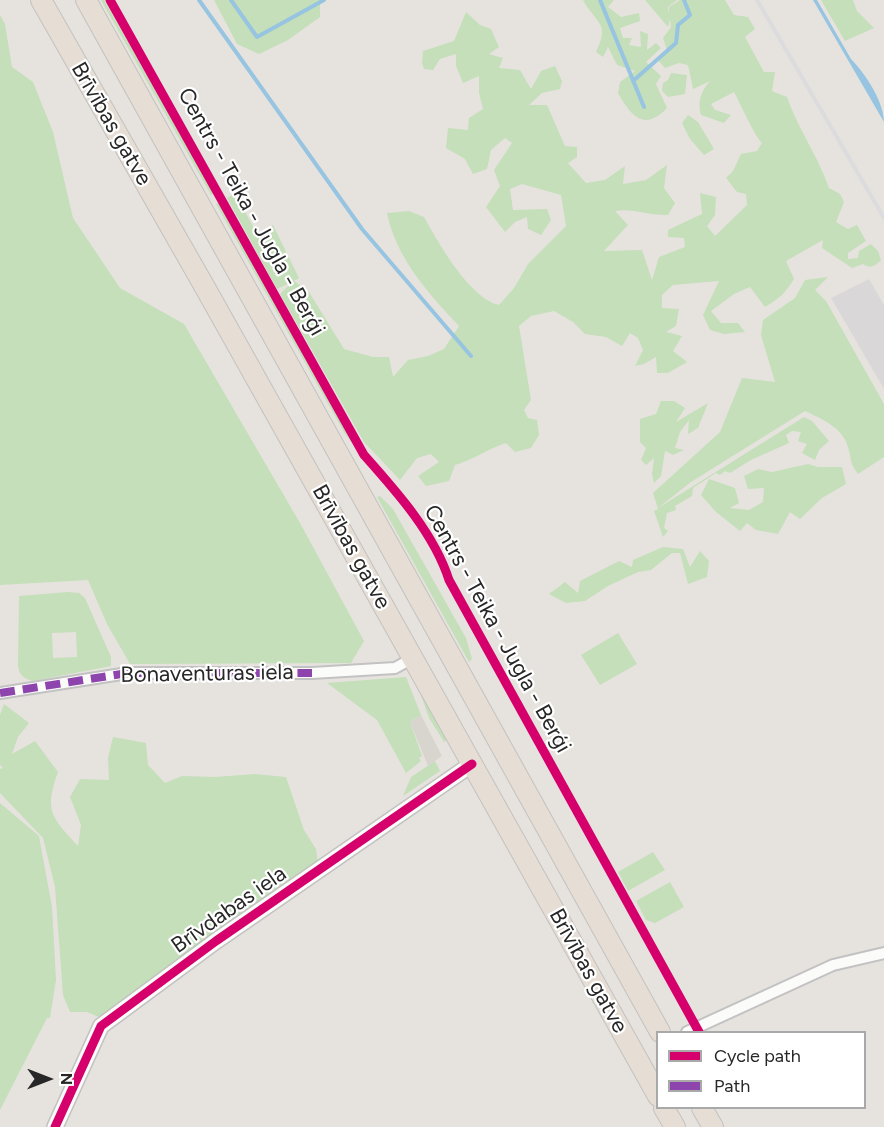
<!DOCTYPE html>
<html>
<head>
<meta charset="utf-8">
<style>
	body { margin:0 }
	#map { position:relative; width:884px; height:1127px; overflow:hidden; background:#e6e3de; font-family:Figtree,sans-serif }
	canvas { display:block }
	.legend { position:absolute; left:656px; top:1031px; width:210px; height:78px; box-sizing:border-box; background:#fff; border:2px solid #a9a9a9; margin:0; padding:8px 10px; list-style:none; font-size:18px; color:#272727 }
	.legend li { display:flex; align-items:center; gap:12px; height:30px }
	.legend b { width:30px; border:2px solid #a9a9a9 }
	.north { position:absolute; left:18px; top:1049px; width:60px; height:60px; -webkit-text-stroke:4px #fff; paint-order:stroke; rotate:90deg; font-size:16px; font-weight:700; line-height:24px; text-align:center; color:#272727 }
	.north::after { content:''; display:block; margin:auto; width:21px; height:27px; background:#272727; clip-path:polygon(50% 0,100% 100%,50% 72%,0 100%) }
</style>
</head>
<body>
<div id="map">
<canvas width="884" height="1127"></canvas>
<ul class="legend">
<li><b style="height:8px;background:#d6006c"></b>Cycle path</li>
<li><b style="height:8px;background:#8e44ad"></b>Path</li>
</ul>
<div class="north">N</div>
</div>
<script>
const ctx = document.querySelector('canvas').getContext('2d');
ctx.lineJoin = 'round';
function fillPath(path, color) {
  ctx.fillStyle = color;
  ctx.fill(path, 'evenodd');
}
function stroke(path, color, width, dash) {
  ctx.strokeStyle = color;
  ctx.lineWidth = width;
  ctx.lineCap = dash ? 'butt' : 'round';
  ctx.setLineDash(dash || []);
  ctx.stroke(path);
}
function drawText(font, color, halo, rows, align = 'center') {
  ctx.font = font + ' Figtree,sans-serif';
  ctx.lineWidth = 4.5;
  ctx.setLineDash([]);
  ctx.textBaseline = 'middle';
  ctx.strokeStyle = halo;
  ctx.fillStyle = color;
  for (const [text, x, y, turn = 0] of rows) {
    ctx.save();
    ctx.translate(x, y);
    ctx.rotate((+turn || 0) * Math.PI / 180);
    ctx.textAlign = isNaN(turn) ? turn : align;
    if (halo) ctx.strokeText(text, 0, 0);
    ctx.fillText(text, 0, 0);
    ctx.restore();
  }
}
fillPath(new Path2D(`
	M869,279L884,305V389L831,298Z`), '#dad7d9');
fillPath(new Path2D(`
	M101,0H104L214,193L211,195Z
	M214,0H320V17L288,40L259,54L237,44Z
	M583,0H614L608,7L621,17L639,13L640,21L620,28L623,38H632L629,45L641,47L640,31L648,34L647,50L656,43L661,48L646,62L661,76L656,84L667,108C644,132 631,116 618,93L620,82L635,71L617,65L608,47L603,57L596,52C611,22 595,23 583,0Z
	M645,0H677L668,7L669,14V7L680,0H725L734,15L748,17L755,29L745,37L764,72H775L772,91L787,97C798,129 818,156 829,188L840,194L844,202L836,222L848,229L857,225L866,241L848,253V259L858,258L859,251L871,244L878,251L881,260C875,266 871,269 863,264L852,268L822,248L823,240L786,261L794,279C786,292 779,299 765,307L750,287L734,294L711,311L721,323H738L745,332L724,334L710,330L703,315L719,281L673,285L662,295V308L679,309L676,326L666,332L682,336L673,351L687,362L668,373H657L656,357L644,364L635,366L643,350L638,338L630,333L622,346L606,337L585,334L573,322L554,311L531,316L519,326L531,400L524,410L528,418L537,420L539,435L531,448L515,452L506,443C487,449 473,460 455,465L449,481L426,486L418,476L439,462L431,454L417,458L400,480L364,442L280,294L292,282L277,289L227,198L235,193L257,234L273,225L299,278L294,281L309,292L344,349L373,357H389L393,377L408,360L428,356L444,349L459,326C428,293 396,258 387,213L409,211L424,217C438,242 469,298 499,305L514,288L528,264L566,226L561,195L522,184L510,189L513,210L547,209L551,220L541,235L528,229L527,217L515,222L505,232L486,207L500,186L494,170L512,143L505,138L491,150L487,169L473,174L465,159L446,148L448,128L468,130L469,118L483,109L479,93V76L463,83L456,66V54L440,59L433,70L424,69L422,63L423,51L454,41L466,12L480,25L491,29L499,47L489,54L503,58L499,68L520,70L531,89L541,71L555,66L562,81L560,89L542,93L529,105H547L565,146L577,147V157L568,163L586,183L605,180L625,166L623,184L646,180L667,165L664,188L675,203L668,215C649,216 634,208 615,211L628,225L604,251L642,250L652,280L659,257L685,247L684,238L668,237V230L702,214L700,193L716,197L715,215L707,226L715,236L747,205L746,194L737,192L726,178L733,171L741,154L757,151L762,143C755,137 740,103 734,92L711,104L715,110L731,115L724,123L701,115C697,102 701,91 710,81L693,89L688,65L679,63L665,68L657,59L667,50L663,38L671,27L670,19L668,27Z
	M821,0H853L857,11L874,28L845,41Z
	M0,15L5,24L12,67L33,82L53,132L73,218L120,288L184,324L300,523L364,641L351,663L130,664L107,624L88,580L0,585Z
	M671,73L687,75L685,94L668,97L662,91L663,83L668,80Z
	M688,115L698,122L714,149L704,155L690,139L682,123Z
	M219,202L348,432L358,450L345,434L216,204Z
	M828,277L815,290L826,301L884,404V457L858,474C849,462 852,460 848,447C843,428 822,419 805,411L691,482L658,508L804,417L812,421L829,441L819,450L815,460L802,453L807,444L798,441L801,432L792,431L786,435L789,443L751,460L730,473L725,471L720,475L716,473L693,488L692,496L675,506L676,510L667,513L664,528L668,531L663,537L654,511L658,509L653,493L720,432L742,378L775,382L761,335L763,320L795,298L805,280Z
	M661,401H674L685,408L676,422L708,403L698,428L688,434L689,420L680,432L675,448L684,450L673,455L665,451L661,476L654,483L652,474L654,458L646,465L641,460L646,448L640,442V419L656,414Z
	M808,464L818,467H842L846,484L822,498L800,519L790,512L778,534L756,530L747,523L740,531L716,512L701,495L709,479L735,488L739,503L730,508L749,510L763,502L764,488L748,489L744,476L758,469L772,472Z
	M380,496L393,509L466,638L472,659L469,662L377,497Z
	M663,547L683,549L690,567L700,551L709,561L707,577L688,584L680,553H672L651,570L638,572L608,586L585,601L566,603L549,594L565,582L578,593L580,581L619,561L632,567L633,560Z
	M68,592L79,593L85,598L111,657V666L33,681C23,678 20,676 18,666L19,596ZM76,632L77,657L53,658L52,633Z
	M618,633L637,664L600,685L581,655Z
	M406,677L421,715L410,722L422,756L419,758L421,761L406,773L377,720L327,683Z
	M416,681L448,739L444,742L429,718Z
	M4,704L29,723L18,737L12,754L35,741L58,772C44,810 51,817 78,846L81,825L70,797L80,779L109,780L108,758L113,737L146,743L148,765L165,783L182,776L214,777L255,774L286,777L304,830L316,849L318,864L101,1018L87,1012H70L63,995L55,887L43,838L0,793V769L3,768L0,765V715Z
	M435,761L440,771L403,796L411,777Z
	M0,803L39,836L52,907L56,980L50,1018H47L0,1110Z
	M653,852L665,870L628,891L618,872Z
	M670,882L684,907L655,923L646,920L636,901Z`), '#c4dfb9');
fillPath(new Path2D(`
	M421,715L442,756L428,766L410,722Z`), '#d8d5cf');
fillPath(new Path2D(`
	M813,0H817L851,59C865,73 884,102 884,122Z`), '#97c4e1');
stroke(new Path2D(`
	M199,0L362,229L471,356
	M231,0L257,37L324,0
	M600,0L644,107
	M633,81L676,43L678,25L690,15L684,0`), '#97c4e1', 4);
const street = new Path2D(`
	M0,693L128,673H312L395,668L413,658
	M687,1032L833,965L884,953`);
const secondary = new Path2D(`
	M55,1127L101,1026L216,941L472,764`);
const highway = new Path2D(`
	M41,0L207,291L658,1096
	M86,0L660,1032
	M664,1108L675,1127
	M702,1108L713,1127`);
stroke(street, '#c3c2c3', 14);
stroke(secondary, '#c3c2c3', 18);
stroke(highway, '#c3c1c0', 22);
stroke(street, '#fbfbfa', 10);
stroke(secondary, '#fbfbfa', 15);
stroke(highway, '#e6ded4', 20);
stroke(new Path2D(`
	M757,0L884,218`), '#dcdbdd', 4);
stroke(new Path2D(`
	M0,693L128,673H312`), '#8e44ad', 8, [15, 8]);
stroke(new Path2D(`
	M110,0L364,455C396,491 434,533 449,580L699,1032
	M55,1127L101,1026L216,941L472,764`), '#d6006c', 9);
drawText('22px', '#272727', '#fff', [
	["Brīvības gatve",111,124,60],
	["Centrs - Teika - Jugla - Berģi",251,212,61],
	["Brīvības gatve",351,547,61],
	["Centrs - Teika - Jugla - Berģi",497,629,61],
	["Bonaventuras iela",207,674,-1],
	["Brīvdabas iela",229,910,-35],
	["Brīvības gatve",588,971,61]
]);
</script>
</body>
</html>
